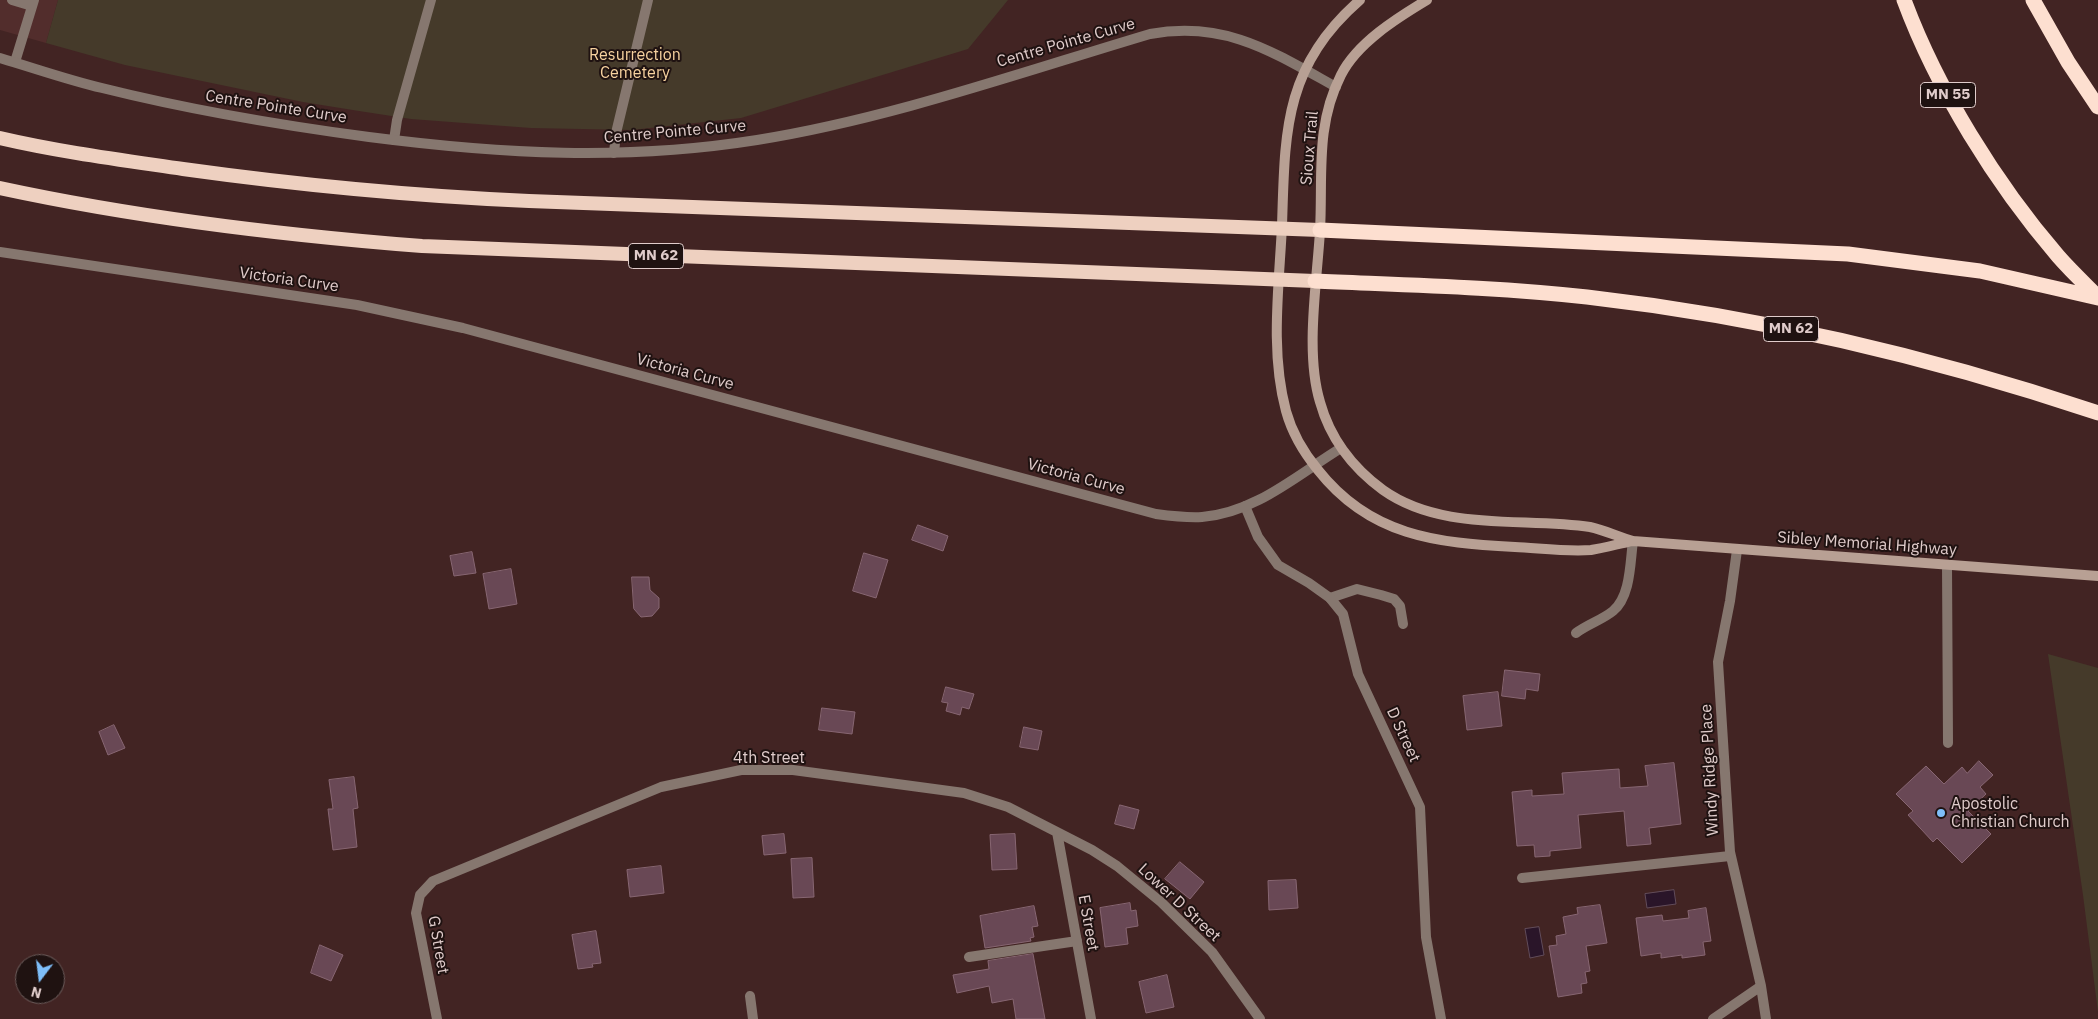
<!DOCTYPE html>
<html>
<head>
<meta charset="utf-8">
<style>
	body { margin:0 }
	#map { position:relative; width:2098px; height:1019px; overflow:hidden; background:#422423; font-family:"IBM Plex Sans",sans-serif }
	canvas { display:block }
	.north { position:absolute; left:15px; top:954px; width:50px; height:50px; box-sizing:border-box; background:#1f1211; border:1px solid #6c5c5b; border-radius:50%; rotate:195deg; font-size:14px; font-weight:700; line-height:20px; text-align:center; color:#e0cccb }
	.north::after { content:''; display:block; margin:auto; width:18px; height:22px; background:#7ebef9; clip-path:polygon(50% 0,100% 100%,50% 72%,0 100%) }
</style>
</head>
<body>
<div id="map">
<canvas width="2098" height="1019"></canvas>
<div class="north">N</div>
</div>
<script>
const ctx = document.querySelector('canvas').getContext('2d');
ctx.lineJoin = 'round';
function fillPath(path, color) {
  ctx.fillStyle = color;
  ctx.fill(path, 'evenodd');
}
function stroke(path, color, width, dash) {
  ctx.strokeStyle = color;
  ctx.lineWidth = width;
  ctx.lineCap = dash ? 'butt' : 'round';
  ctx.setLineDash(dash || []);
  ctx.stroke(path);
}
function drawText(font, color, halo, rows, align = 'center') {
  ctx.font = font + ' "IBM Plex Sans",sans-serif';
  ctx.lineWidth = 4;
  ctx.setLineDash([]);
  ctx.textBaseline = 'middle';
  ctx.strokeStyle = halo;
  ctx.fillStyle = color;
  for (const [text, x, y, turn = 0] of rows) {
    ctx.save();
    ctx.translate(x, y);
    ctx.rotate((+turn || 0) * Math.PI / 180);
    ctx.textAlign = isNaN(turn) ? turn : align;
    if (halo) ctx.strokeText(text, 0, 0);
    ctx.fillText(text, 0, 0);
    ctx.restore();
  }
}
fillPath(new Path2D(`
	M0,0H58L46,43L0,30Z`), '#522d2c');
fillPath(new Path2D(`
	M58,0H1008L968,49L741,118L632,130L531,128L411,119L359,111L303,102L125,65L46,43Z
	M2048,654L2098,668V1012L2083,895Z`), '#453a2a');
const water = new Path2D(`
	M1674,890L1676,904L1647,908L1645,894Z
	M1539,927L1544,955L1530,958L1525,929Z`);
fillPath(water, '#2a1529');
stroke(water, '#614c5a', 1);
const building = new Path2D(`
	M918,525L948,536L943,551L912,540Z
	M472,552L476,573L454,576L450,556Z
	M864,553L888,560L876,598L853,591Z
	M511,569L517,604L489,609L483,574Z
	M632,577H649L650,590L659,598V608L652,616L641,617L634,609Z
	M1505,670L1540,674L1538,691L1526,689L1525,699L1502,696Z
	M946,687L974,694L969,709L962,707L960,715L946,711L948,703L942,702Z
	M1498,692L1502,726L1467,730L1463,696Z
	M822,708L855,712L852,734L819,730Z
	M114,725L125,748L108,755L99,732Z
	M1024,727L1042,731L1038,750L1020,747Z
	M1979,761L1993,775L1980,787L1986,794L1968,811L1991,834L1962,863L1937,838L1933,842L1908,815L1913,811L1896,794L1926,766L1944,784L1962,767L1967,773Z
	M1674,763L1681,824L1649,828L1651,844L1627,846L1624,811L1578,815L1581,848L1550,851V856L1535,857L1534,845L1517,846L1512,792L1532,790V796L1564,794L1562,773L1619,769L1620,788L1648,786L1645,766Z
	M354,777L358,808L353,809L357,847L333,850L328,809H333L329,780Z
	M1120,805L1139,810L1134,829L1115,824Z
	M784,834L786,853L764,855L762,836Z
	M1015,834L1017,869L992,870L990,835Z
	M812,858L814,897L793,898L791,859Z
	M1180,862L1204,882L1190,899L1165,879Z
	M661,866L664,893L630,897L627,870Z
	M1296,880L1298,908L1269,910L1268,881Z
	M1130,903L1131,911L1136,910L1138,926L1126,928L1128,944L1105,947L1100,908Z
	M1600,905L1607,943L1586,946L1590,971L1585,972L1587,983L1581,984L1582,993L1558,997L1549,946L1557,945L1556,936L1566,934L1563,917L1578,914L1577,908Z
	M1034,906L1038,926L1032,927L1034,937L1030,938L1031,941L985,948L980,916Z
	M1706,908L1711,941L1703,942L1705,955L1682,958V955L1661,958V953L1641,956L1636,918L1662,915L1663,921L1689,918L1688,911Z
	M596,931L601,963L592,964L593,967L578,969L572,935Z
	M320,945L343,955L331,981L311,973Z
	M1033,954L1045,1019H1016L1013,999L992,1003L989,986L957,993L953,975L989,969L988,961Z
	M1167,975L1174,1007L1146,1013L1139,982Z`);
fillPath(building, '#694855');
stroke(building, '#876672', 1);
stroke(new Path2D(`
	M12,0L32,6
	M15,62L34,0
	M394,140L397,120L431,0
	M614,153L616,133L648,0
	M1947,565L1948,743
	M1330,598L1357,589L1381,595L1394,599L1400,606L1403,624
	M1576,633C1588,624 1602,620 1613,611C1631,596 1630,562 1633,541
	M1522,878L1730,856
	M969,957L1077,941`), '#86776f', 10);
stroke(new Path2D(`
	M1245,506L1258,537L1278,565L1309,583L1330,598L1343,614L1358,674L1420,807L1426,937L1441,1019
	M1737,550L1730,601L1718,662L1730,852L1761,986L1766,1019
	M1057,832L1091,1019
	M750,996L753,1019
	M437,1019L416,913L420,895L433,881L661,787L741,770H793L964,793L1008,807L1092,850L1117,866L1161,902L1212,952L1260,1019
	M1713,1019L1761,986`), '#86776f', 10);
stroke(new Path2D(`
	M0,58C34,68 68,80 102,88C190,110 279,125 369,137C501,154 625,161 757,140C889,119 1022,72 1150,34C1225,20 1273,52 1336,87
	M0,252L357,305L463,328L1156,514C1171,516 1186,518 1202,517C1255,513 1297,475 1341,448`), '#86776f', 10);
stroke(new Path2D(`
	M1360,0C1283,67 1285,133 1282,226C1279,287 1270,352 1286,411C1292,433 1304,453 1318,470C1370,536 1436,543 1515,547C1538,548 1567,552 1591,550C1604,548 1618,544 1632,541
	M1427,0C1397,18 1357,43 1341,75C1315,126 1323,176 1320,231C1317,282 1305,353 1320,402C1330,438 1353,468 1383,490C1442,532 1523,517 1590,527C1604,530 1619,537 1633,541L2098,576`), '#b8a094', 10);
stroke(new Path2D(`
	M0,138C60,152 122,160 183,169C298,185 413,196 529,201L1320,230
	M0,188C139,218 281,235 422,246L1315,281`), '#eed0c0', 14);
stroke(new Path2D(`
	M1904,0C1937,89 1996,184 2058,256C2071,271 2085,284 2098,297
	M2033,0L2068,62L2098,107
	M1320,230L1848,254L1980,271L2098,298
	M1315,281C1406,285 1497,287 1587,297C1762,317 1932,357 2098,413`), '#fddfd0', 15);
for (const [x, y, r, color] of [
	[1941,813,5,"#7ebef9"]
]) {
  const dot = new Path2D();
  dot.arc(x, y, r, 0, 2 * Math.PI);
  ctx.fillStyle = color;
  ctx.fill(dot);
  stroke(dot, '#1f1211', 2);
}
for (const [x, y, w] of [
	[1948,95,55],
	[656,256,55],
	[1791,329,55]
]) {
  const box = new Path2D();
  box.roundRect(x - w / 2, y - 12.5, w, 25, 4);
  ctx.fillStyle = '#1f1211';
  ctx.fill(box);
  stroke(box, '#e0cccb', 1);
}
drawText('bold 15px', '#e0cccb', null, [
	["MN 55",1948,95],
	["MN 62",656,256],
	["MN 62",1791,329]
]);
drawText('16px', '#e0cccb', '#1f1211', [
	["Centre Pointe Curve",1066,43,-16],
	["Centre Pointe Curve",276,107,9],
	["Centre Pointe Curve",675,132,-5],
	["Sioux Trail",1310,148,-85],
	["Victoria Curve",289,280,8],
	["Victoria Curve",685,372,15],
	["Victoria Curve",1076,477,15],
	["Sibley Memorial Highway",1867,544,4],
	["D Street",1403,735,65],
	["4th Street",769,758],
	["Windy Ridge Place",1710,770,-93],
	["Lower D Street",1179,903,43],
	["E Street",1088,923,80],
	["G Street",438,945,80]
]);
drawText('16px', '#f7d29f', '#1f1211', [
	["Resurrection",635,55],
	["Cemetery",635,73]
]);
drawText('16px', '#e0cccb', '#1f1211', [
	["Apostolic",1951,804],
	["Christian Church",1951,822]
], 'left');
</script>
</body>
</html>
